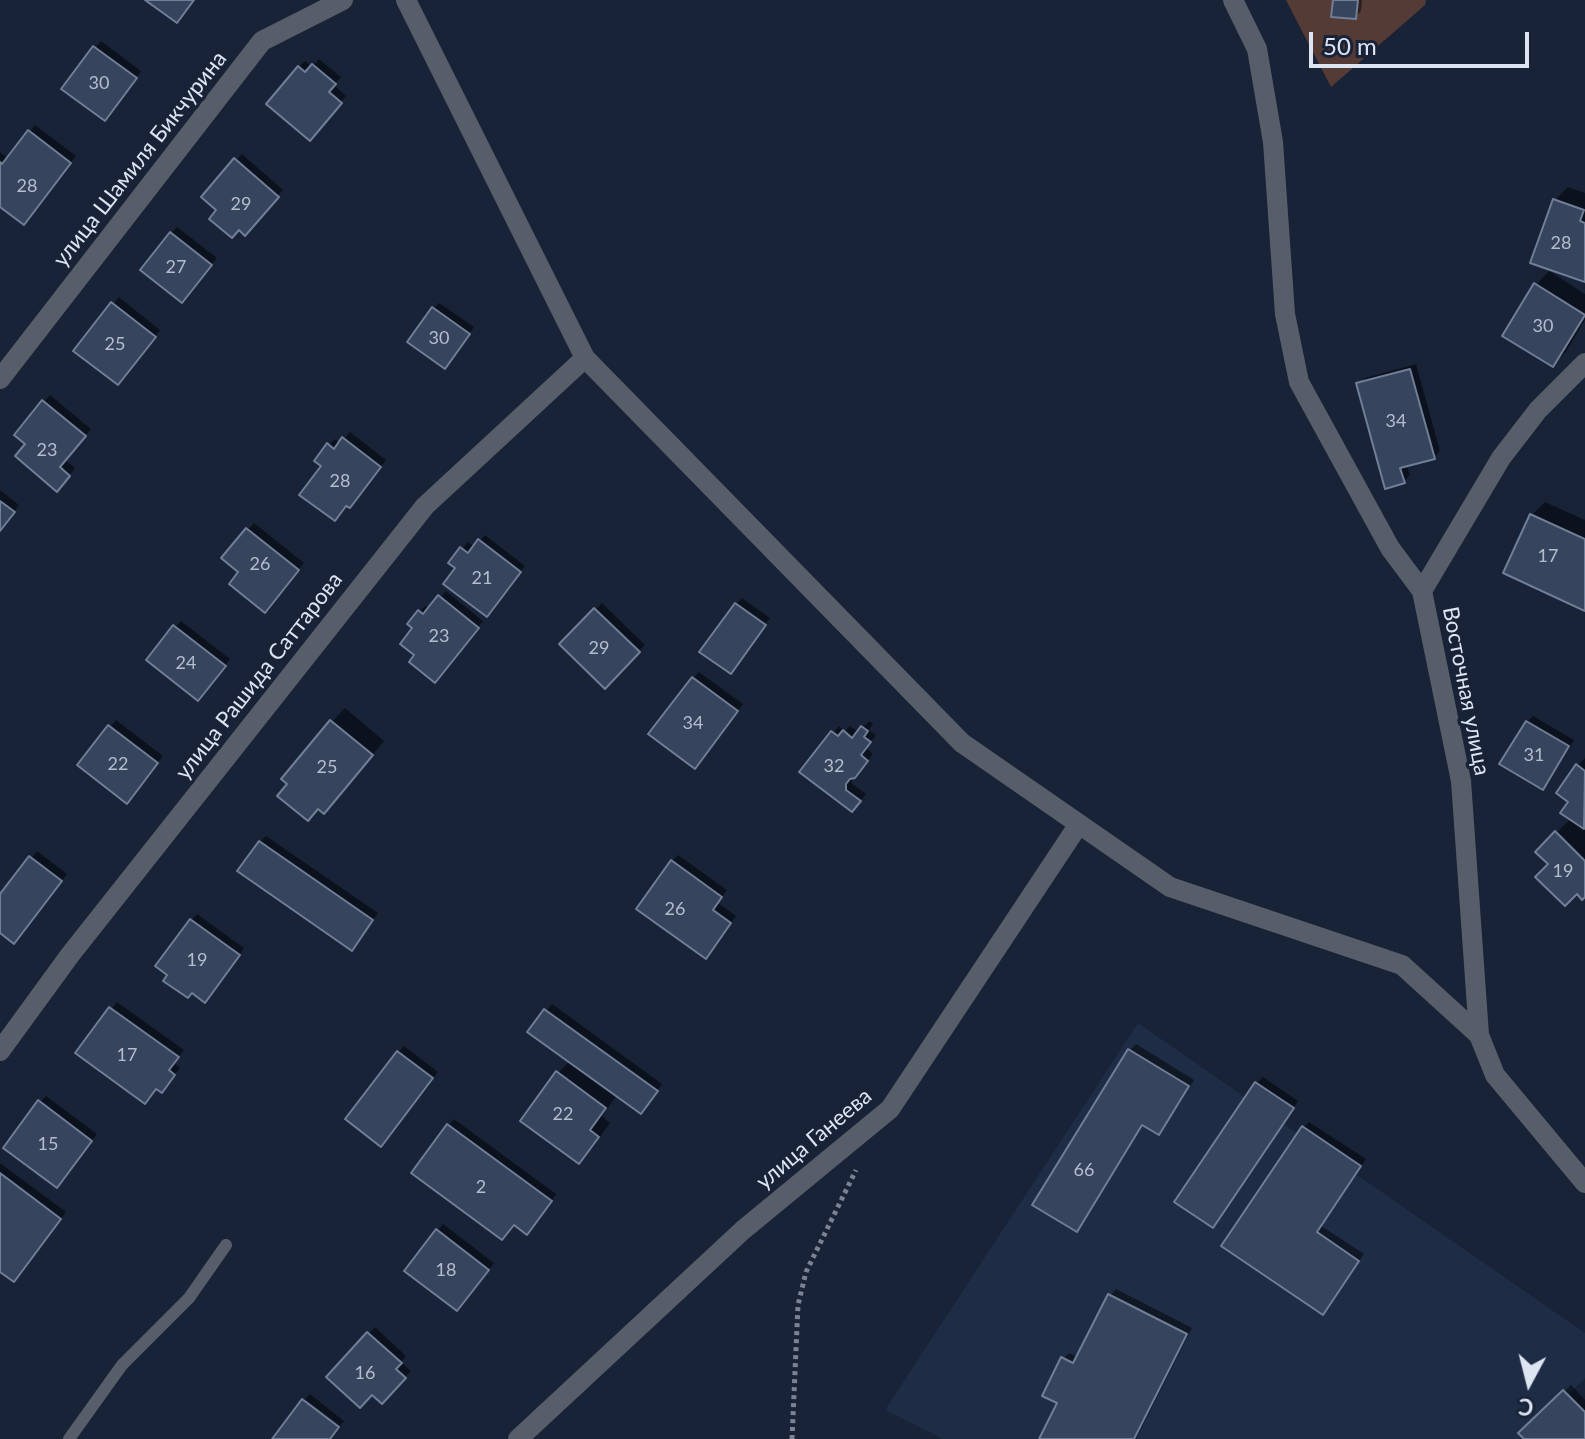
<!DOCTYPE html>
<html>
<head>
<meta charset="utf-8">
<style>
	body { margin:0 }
	#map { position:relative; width:1585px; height:1439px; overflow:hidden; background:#182338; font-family:Lato,sans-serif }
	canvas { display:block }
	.north { position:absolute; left:1489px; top:1343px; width:80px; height:80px; -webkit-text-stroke:6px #182338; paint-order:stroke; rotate:187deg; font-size:22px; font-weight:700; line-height:32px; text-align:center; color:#dde5f3 }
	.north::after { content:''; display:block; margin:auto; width:28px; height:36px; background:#dde5f3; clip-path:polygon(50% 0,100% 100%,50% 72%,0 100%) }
	.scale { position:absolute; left:1309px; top:32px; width:220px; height:36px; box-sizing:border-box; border:4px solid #dde5f3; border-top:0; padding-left:10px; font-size:24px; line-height:28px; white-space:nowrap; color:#dde5f3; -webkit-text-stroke:6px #182338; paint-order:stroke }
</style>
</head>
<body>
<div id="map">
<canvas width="1585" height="1439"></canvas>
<div class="north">С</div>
<div class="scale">50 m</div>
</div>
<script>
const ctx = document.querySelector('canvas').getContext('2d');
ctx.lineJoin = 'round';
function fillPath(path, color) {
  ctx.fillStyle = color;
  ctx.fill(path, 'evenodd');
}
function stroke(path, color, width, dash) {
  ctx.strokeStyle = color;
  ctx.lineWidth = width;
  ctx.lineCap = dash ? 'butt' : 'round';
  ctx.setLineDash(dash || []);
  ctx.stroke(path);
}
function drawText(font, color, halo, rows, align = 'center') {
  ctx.font = font + ' Lato,sans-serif';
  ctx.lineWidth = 7;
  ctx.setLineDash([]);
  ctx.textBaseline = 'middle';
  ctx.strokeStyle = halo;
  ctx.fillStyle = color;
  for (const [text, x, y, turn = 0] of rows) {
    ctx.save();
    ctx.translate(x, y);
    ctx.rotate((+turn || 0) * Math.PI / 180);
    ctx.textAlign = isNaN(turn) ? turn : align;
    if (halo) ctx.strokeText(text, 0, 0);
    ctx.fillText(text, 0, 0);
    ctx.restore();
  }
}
fillPath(new Path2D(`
	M1138,1023L1585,1333V1378L1525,1439H943L885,1410Z`), '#1e2c46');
fillPath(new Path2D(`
	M1286,0H1426L1425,5L1331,87Z`), '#553b35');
fillPath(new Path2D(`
	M1335,0H1362L1361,11L1355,17Z
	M101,41L141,71L110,113L63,88Z
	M319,59L341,77L334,85L346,96L316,132L299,67L305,61L312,67Z
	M35,125L76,156L30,216L0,204V152L9,159Z
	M242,154L283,190L251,227H239L219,210L236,160Z
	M1568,187L1585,193V280L1555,200Z
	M177,227L217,258L188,294L171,233Z
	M1549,271L1585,294V320L1566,352L1553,365L1536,285Z
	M119,297L160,330L124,376L76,351Z
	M439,303L474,327L451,360L433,309Z
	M1416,364L1440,451L1434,457L1406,464L1410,475L1404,481L1359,384L1365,378Z
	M50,395L91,429L65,460L75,468L63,483L28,444L16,434Z
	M350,432L386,460L356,499L324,465L329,445L335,439L340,443Z
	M0,490L19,505L0,530Z
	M1545,502L1585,520V609L1532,515Z
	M254,523L304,563L271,604L241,572L224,558Z
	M485,535L525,566L492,609L458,568L451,563L468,542L474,547Z
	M446,591L483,621L441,674L417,655L419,612L425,606L430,609Z
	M742,598L770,618L736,666V604Z
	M602,603L645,645L604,686L562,644Z
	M181,621L230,659L204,693L175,627Z
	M699,672L743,704L700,761L693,678Z
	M345,708L384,741L337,798L332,722Z
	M1533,716L1574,740L1549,782L1543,788L1527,722Z
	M116,720L163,756L132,795L80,764Z
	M869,721L873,724L869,730L876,735L866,748L873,754L861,769L852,776V784L866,794L858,804L802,772L839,726L845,731L850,726L859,732Z
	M1585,758V894L1538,852L1571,818V801L1577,766Z
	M266,836L378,913L358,942L260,842Z
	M37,851L67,874L20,935L0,931V892L2,894Z
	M678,855L727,890L718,903L736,916L712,950L672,861Z
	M197,914L244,948L211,994L191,920Z
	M117,1002L184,1050L174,1063L180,1068L168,1084L78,1053Z
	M552,1004L662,1084L646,1106L617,1095L602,1116L610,1123L592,1148L579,1161L558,1073L570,1061L530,1032Z
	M1136,1044L1194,1080L1165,1126L1159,1132L1144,1123L1083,1223L1076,1229L1035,1204L1130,1050Z
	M404,1046L438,1072L387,1138L398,1052Z
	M1263,1077L1298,1101L1219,1220L1213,1226L1257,1083Z
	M46,1096L97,1134L63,1179L40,1102Z
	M454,1119L556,1194L533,1226L514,1223L448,1126Z
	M1309,1122L1366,1159L1321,1226L1364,1254L1329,1306L1323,1312L1303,1128Z
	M0,1163L66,1212L20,1274L0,1269Z
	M443,1224L494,1263L463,1303L407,1270Z
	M1116,1289L1192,1328L1136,1439H1043L1059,1402L1063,1359L1069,1353L1079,1357L1110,1296Z
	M375,1327L406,1356L401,1362L411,1371L382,1401L372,1392L329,1377Z
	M1571,1385L1585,1400V1439H1527L1521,1433Z
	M310,1394L344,1421L340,1426L305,1399Z`), '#0007');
const building = new Path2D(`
	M145,0H194L177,23Z
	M1333,0H1358L1356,19L1331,17Z
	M93,46L137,78L105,121L61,89Z
	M312,64L336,84L329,92L342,103L310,141L266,104L298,66L305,72Z
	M28,130L71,163L24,225L0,207V162L2,164Z
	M234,158L279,197L245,236L239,230L232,238L209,219L216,210L201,197Z
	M1553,199L1584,210L1580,221L1585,223V282L1530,263Z
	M170,232L212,265L182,303L140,270Z
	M1534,283L1585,315L1553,367L1502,336Z
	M111,302L156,337L118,385L73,351Z
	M432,307L470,334L445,369L407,342Z
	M1410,369L1435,459L1400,468L1405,483L1385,489L1356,383Z
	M42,400L86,436L60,467L70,476L57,492L15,456L25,444L14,435Z
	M342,437L381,467L350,508L346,506L335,521L299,495L321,466L314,461L327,443L334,449Z
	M0,501L15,512L0,531Z
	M1530,514L1585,539V611L1503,573Z
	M246,528L299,570L265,613L229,584L238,572L221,558Z
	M478,539L521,572L487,617L443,584L455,568L448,563L460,547L468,553Z
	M438,595L479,628L435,683L409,662L414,655L400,644L412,628L407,624L418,610L423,614Z
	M735,603L766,625L731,674L699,652Z
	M594,608L640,652L605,689L559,644Z
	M173,625L226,666L198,701L146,660Z
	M692,677L738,711L695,769L648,734Z
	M330,720L373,755L324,814L318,809L308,821L277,796L287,784L281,779Z
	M1526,721L1569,746L1543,790L1499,764Z
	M108,725L158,763L127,804L77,765Z
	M861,726L868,731L864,737L871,742L861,755L868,761L855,778L850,779L846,784V790L861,801L852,812L799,772L831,731L838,736L843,730L852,738Z
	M1576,764L1585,771L1584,829L1560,813L1568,802L1556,793Z
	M1555,831L1585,861V897L1582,900L1577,894L1565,906L1535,877L1548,864L1535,852Z
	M259,841L373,920L352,951L237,871Z
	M29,856L62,881L14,944L0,933V894Z
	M671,860L722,897L713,910L731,923L706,959L636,909Z
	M190,919L240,955L205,1003L192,993L188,998L163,981L167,975L155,966Z
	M109,1007L179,1057L169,1070L175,1075L162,1093L156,1089L145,1104L75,1053Z
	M544,1009L658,1091L641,1114L527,1032Z
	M1128,1049L1189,1086L1159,1135L1142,1125L1077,1232L1032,1205Z
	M397,1051L433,1078L381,1147L345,1119Z
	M556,1071L606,1108L590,1130L599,1137L579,1164L520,1121Z
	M1255,1082L1294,1108L1213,1228L1174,1202Z
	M38,1100L92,1141L57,1188L3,1148Z
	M447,1124L552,1201L527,1235L514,1225L502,1240L411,1173Z
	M1302,1126L1361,1166L1317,1232L1359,1261L1323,1315L1221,1246Z
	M0,1173L61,1219L14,1282L0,1272Z
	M436,1229L489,1270L457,1311L404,1271Z
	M1108,1294L1187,1334L1134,1439H1039L1057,1403L1042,1396L1061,1357L1073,1363Z
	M367,1332L402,1363L396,1369L406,1378L382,1404L372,1395L360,1408L326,1377Z
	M1563,1390L1585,1412V1439H1524L1518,1433Z
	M302,1399L339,1427L330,1439H272Z`);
fillPath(building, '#37445d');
stroke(building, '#707e97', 2);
stroke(new Path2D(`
	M792,1439L798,1305L806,1272L856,1170`), '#7a8395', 5, [4, 4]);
stroke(new Path2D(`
	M69,1439L122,1365L189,1298L226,1245`), '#585e69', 12);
stroke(new Path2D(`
	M406,0L585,358L962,743L1170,887L1402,965L1479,1035L1495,1075L1585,1183
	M1233,0L1257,49L1273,142L1285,314L1299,382L1390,548L1422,591
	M0,379L262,41L343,0
	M1479,1035L1461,781L1422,591L1501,458L1538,410L1585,363
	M0,1051L70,955L425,506L585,358
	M518,1439L743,1230L890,1109L1079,824`), '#585e69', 20);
drawText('18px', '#b4bdce', null, [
	["30",99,83],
	["28",27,186],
	["29",241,204],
	["28",1561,243],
	["27",176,267],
	["30",1543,326],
	["30",439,338],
	["25",115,344],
	["34",1396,421],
	["23",47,450],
	["28",340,481],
	["17",1548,556],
	["26",260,564],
	["21",482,578],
	["23",439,636],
	["29",599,648],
	["24",186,663],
	["34",693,723],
	["31",1534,755],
	["22",118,764],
	["32",834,766],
	["25",327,767],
	["19",1563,871],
	["26",675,909],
	["19",197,960],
	["17",127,1055],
	["22",563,1114],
	["15",48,1144],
	["66",1084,1170],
	["2",481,1187],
	["18",446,1270],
	["16",365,1373]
]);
drawText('22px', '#dde5f3', '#182338', [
	["улица Шамиля Бикчурина",140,159,-52],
	["улица Рашида Саттарова",259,676,-52],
	["Восточная улица",1466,691,79],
	["улица Ганеева",814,1139,-40]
]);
</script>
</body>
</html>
